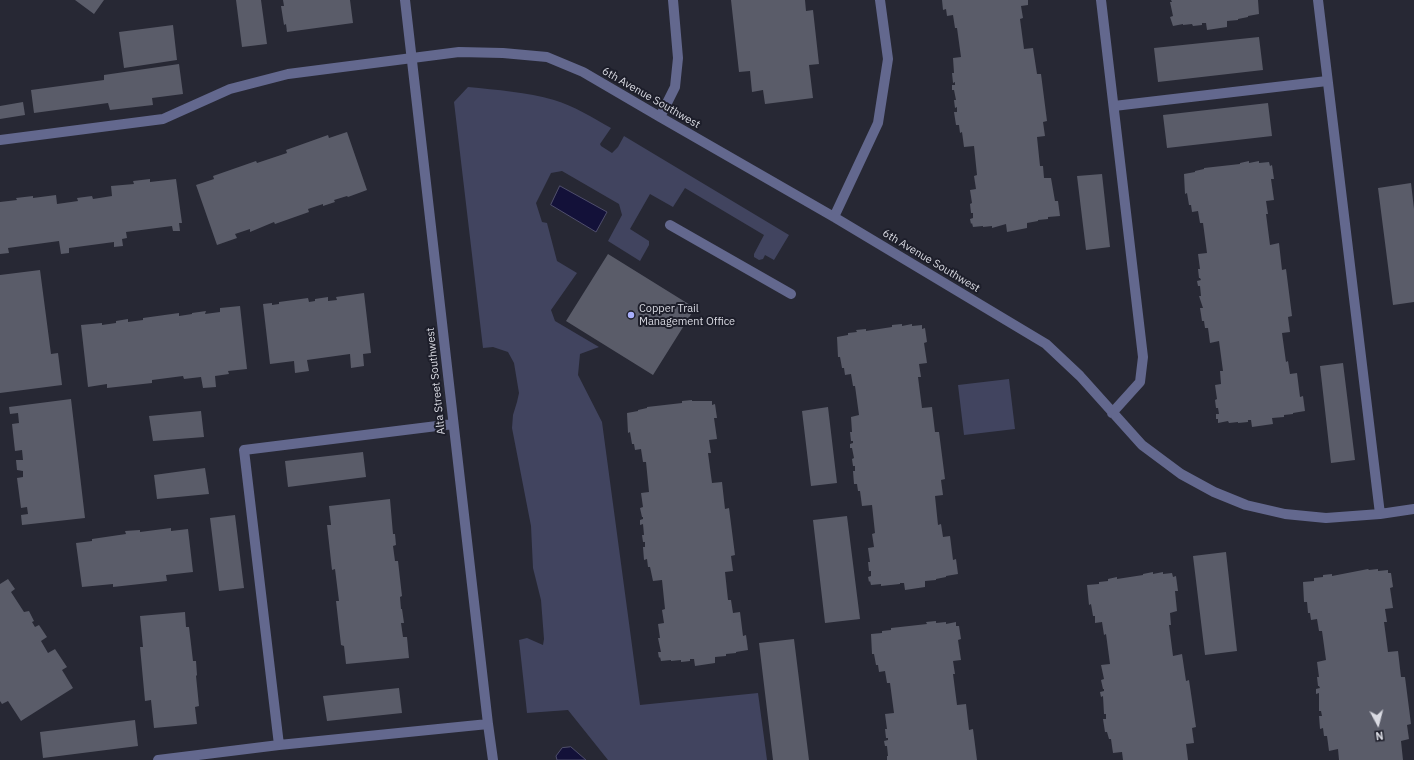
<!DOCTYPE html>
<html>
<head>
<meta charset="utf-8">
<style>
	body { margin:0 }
	#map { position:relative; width:1414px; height:760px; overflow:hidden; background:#272834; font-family:"IBM Plex Sans",sans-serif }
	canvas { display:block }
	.north { position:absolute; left:1358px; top:704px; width:40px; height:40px; -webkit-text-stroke:3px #1d1e2a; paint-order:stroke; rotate:173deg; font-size:11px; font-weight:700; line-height:16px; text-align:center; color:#dadbe3 }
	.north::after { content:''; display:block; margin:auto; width:14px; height:18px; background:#dadbe3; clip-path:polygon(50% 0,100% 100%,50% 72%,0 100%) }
</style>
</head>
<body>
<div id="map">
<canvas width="1414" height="760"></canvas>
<div class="north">N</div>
</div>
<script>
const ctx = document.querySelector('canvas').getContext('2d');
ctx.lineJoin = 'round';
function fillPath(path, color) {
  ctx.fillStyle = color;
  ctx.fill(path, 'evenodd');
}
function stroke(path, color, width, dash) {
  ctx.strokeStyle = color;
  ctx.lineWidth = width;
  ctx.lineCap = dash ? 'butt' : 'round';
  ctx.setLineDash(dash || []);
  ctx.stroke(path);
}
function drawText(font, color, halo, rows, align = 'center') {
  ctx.font = font + ' "IBM Plex Sans",sans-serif';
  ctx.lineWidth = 4;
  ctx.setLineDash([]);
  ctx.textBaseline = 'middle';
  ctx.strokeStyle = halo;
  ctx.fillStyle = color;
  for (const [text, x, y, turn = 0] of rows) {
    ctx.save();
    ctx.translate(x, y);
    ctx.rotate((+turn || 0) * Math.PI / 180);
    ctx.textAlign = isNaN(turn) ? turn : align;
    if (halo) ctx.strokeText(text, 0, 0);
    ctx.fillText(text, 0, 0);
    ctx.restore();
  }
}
fillPath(new Path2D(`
	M468,87C497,90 527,92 554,100C574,106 593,118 611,128L600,144L601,146L612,153L618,147L624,136L789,235L774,260L765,255L763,259L759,260L754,257V254L764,235L685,188L673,207L650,194L630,229L649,241V245L640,261L608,241L622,215L619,204L562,171L551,173L536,203L542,222L547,223L557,261L577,273L551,310L555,321L599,347L580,354L578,375L602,422L640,705L758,693L767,760H608L568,710L527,713L519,640L527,638L543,645L544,639L541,600L533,568L531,526L512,428L513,415L517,402L519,393L514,363L508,352L493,347L483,348L454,102Z
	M1009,379L1015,429L964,435L958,385Z`), '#41445f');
const water = new Path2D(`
	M560,186L607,212L596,232L551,205Z
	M571,747L586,760H557L556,756L562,748Z`);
fillPath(water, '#131139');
stroke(water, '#4f4e6c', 1);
fillPath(new Path2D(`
	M75,0H104L94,14Z
	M236,0H261L267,44L242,47Z
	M283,0H350L353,23L287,32L286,24L284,25L281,6H284Z
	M731,0H805L806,11L813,10L819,64L809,65L813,98L765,104L763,90L752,92L750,71L739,72Z
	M942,0H1028V5L1021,6L1023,18L1020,19L1024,49L1033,48L1037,74H1041L1047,121L1043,122L1045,136L1037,137L1040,166H1043L1044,178H1051L1055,201H1058L1060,216L1048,217V219L1038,220V221L1027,223V228L1007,232L1006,224L992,228V226L983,227V226L973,227L972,223L971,224L970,219L973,218V213H971L970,204L972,203L970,190L976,189L974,176L977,175L974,146L964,147L962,132L960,133L959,125H956L954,112H957V107L955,108L954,100H956L954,90H952V85H955V82L953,83L952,73H954L953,58L961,57L957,28H955L953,15L947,16L946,9L943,10Z
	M1171,0H1258L1259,14L1248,16V17L1238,19V20L1227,21V27L1207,30L1206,23H1202V25L1193,26L1192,24L1183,25V24L1173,26L1170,17L1173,16L1170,2H1172Z
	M173,25L177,60L124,68L119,32Z
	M1259,37L1263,70L1158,82L1154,48Z
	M179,64L183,94L152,98L153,105L110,110L108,103L34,113L31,90L104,80V75Z
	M23,102L25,115L0,119V106Z
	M1268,103L1272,136L1167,148L1163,115Z
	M347,132L367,190L348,197L347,196L334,200L335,202L323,206V204L308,209L309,212L275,224L274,222L250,232V229L235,234L237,238L217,245L196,185L214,179L213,176L256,161L257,163L287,153L286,150L328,135L329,138Z
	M1249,161V163L1259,161V163L1269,162L1270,166L1272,165L1274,179H1271L1274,200L1266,201L1268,214H1266L1270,245L1279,243L1282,270L1286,269L1292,316L1288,317L1290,332L1282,333L1286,362L1288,361L1290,374L1297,373L1300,397L1303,396L1305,411L1293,413V414L1284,415V417L1272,418L1273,424L1252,427L1251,420H1248V422L1238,423V422L1229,423L1228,421L1218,423V419H1216V414H1219L1218,408H1216L1215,400L1217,399L1215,385L1221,384L1220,371H1223L1219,341L1210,343L1208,328H1205L1204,321H1202L1200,308H1203L1199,296H1201L1200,286H1198L1197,281L1201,280L1200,278H1199L1198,269H1200L1198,254L1207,253L1203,223H1200L1198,211L1192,212L1191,205H1189L1187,193L1185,194L1184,174L1195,172V171L1204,169V168L1240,164V163Z
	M1102,174L1110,247L1086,250L1077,176Z
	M150,179V182L176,179L182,223H179L180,231H173L172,226L126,232L127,238L122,239L123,246L114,247V242L69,248V253L61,254L59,241L8,248L9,253L0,254V202L17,200L16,198L33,196V198L56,195L57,204L78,201L77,198L92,196L93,199L112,196L111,186L134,184L133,181Z
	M1411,183L1414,209V302L1393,305L1378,188Z
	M608,254L695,308L653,375L566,321Z
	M40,270L51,354L58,353L62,385L0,393V275Z
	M364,293L371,353L363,354L364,366L351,368L350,354L307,360L309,371L295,373L294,361L270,364L263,304L272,303V305L279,304V302L308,298L309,302L315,301V299L328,297V301L337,300L336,297Z
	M240,306L247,369L228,371L229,374L215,376L216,387L203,388L201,377L184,379L183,376L152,380V383L107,388V384L88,387L81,325L102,323V325L116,323V321L128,319V322L143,320V318L179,313V316L192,314V313L206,311L205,314L220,312V308Z
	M902,324V326L912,324V326L922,325V329L925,328L927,342L924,343L927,363L919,364L921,377H918L922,408L932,407L935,432H939L945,479L941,480L943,495L935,496L938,525L941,524L943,537L950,536L953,560L956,559L958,574L946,576V577L936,579V580L925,581V587L905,590L904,583H900V584L881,586V584L871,585L870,581L869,582L868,577L871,576V571H869L868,562H870L868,548L874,547L872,534L875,533L872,505L862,506L860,491H858L857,484H854L853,471H855V466H853L852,459L854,458L852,448H850V444L853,443V441H851L850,432H852L851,417L859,415L855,386H853L851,374L845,375L844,368H842L840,357H838L837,337L848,335V333L857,332L856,330L866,329V331L892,327V325Z
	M1343,363L1355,460L1331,463L1320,366Z
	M71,399L85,518L22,525L21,515L28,514L27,507L21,508L17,478L23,477V471L17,470L16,460H23L22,450L15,451L12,424L19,423L18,413L10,414L9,407Z
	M692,400V401H712V405L715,404L717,418H714L717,439L709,440L711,453H708L712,483L722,482L725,509L729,508L735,555L731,556L733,571L725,572L728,600H731L733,613L740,612L743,636L746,635L748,650L736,652V653L726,654V656L715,657V663L695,666L694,659H690V661L681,662V660L671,661V660L661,661L660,657L659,658L658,652H661L658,638H660L658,624L664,623L662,610L665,609L662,580L653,581L650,567H648L647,559L644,560L643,547H645V542H643L642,535H644L643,524L640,525V520L643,519V517H642L640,508L643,507L641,493L649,492L646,462H643L641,449L635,450L634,444H632L630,432L628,433L627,413L638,411V410L647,408V407L682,403V401Z
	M828,407L837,483L811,486L802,411Z
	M201,411L204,437L153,441L149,416Z
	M363,452L366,477L288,487L285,461Z
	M205,468L209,494L157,499L154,475Z
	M390,499L393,534H395L396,545L393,546L395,561H398L402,596L400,597L401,609H402L404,623H401L403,637H407L409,658L346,664L344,646L341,645L336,601H339L335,569L332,570L327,525H331L329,506Z
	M235,515L244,588L219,591L210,518Z
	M847,516L860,619L825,623L813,520Z
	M171,528V531L188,529L193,572L166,575L167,581L113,587V584L82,587L76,543L92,541V539L126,534L125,531L140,530V532Z
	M1226,552L1237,651L1205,655L1193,556Z
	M1368,569L1369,570L1378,569V571L1388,570V573H1391L1393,587L1390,588L1393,608L1385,609L1387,622H1384L1388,652L1398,651L1401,677H1405L1411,724L1407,725L1409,739L1401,741L1403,760H1339L1338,749L1329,751L1327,736H1324L1323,728L1320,729L1319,716H1322L1321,711H1319V693L1316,694V689L1320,688L1319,686H1318L1317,677H1319L1317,662L1326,660L1322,631H1319L1317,619L1311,620L1310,613H1308L1307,602H1304L1303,582L1314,581V578L1323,577V575L1332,574V576Z
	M1153,572V574L1163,572V574L1172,573L1173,577L1176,576L1178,591H1175L1177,611L1170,613L1171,625H1169L1173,656L1182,654L1186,681L1189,680L1196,727L1192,728L1194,743L1186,744L1188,760H1123L1122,752L1113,753L1111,739H1109L1107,732H1105L1103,719H1106V714H1104L1103,696L1101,697L1100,692L1104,691V689H1103L1101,680L1104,679L1101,665L1110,664L1106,634L1104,635L1102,622L1095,623V616H1093L1091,604L1089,605L1087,585L1099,584V582L1108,581V579L1117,577V579L1143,575V574Z
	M8,579L15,589L11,592L24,612L29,611L34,621L32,622L35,627L39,625L47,637L41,641L48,653L55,649L67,667L62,670L73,688L21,721L8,701L2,704L0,701V584Z
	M185,612L186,627H189L193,661H196L197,675L196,676L199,706L195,707L197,724L154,728L151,700L145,701L140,647H143L140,616Z
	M936,621V623L946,622V624L956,622V626H959L961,639L958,640L961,660L953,661L955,674H953L957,705L966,704L969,730L973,729L977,760H887V756H888L887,746H885L884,741L888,740V738H886L885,729H887L885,714L894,713L890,683H887L885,671L879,672L878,665H876L874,654H872L871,634L882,633V631L891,630V628L927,624L926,622Z
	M794,639L809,760H773L759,643Z
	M399,688L402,713L327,721L323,696Z
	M135,720L138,746L43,758L40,732Z`), '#5a5c69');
stroke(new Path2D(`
	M405,0L488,724L493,760
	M1101,0L1143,357L1140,382L1112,413
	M1318,0L1380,514
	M1114,106L1327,81
	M660,117L675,87L678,58L673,0
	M0,140L163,119L230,89L288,74L459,52L503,53L547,57L583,72L660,117L834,217L1046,344L1080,376L1142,445L1181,474L1214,492L1246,505L1285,514L1326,518L1380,514L1414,509
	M834,217L878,123L888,59L880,0
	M670,225L791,294
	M279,745L244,450L453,424
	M158,760L279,745L488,724`), '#63688e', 10);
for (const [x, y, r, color] of [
	[631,315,4,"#a9b0fc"]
]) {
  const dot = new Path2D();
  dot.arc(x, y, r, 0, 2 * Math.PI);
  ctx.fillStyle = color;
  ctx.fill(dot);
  stroke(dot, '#1d1e2a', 1.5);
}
drawText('11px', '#dadbe3', '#1d1e2a', [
	["6th Avenue Southwest",651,98,30],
	["6th Avenue Southwest",931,261,31],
	["Alta Street Southwest",436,381,-96]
]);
drawText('11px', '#dadbe3', '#1d1e2a', [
	["Copper Trail",639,309],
	["Management Office",639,322]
], 'left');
</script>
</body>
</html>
